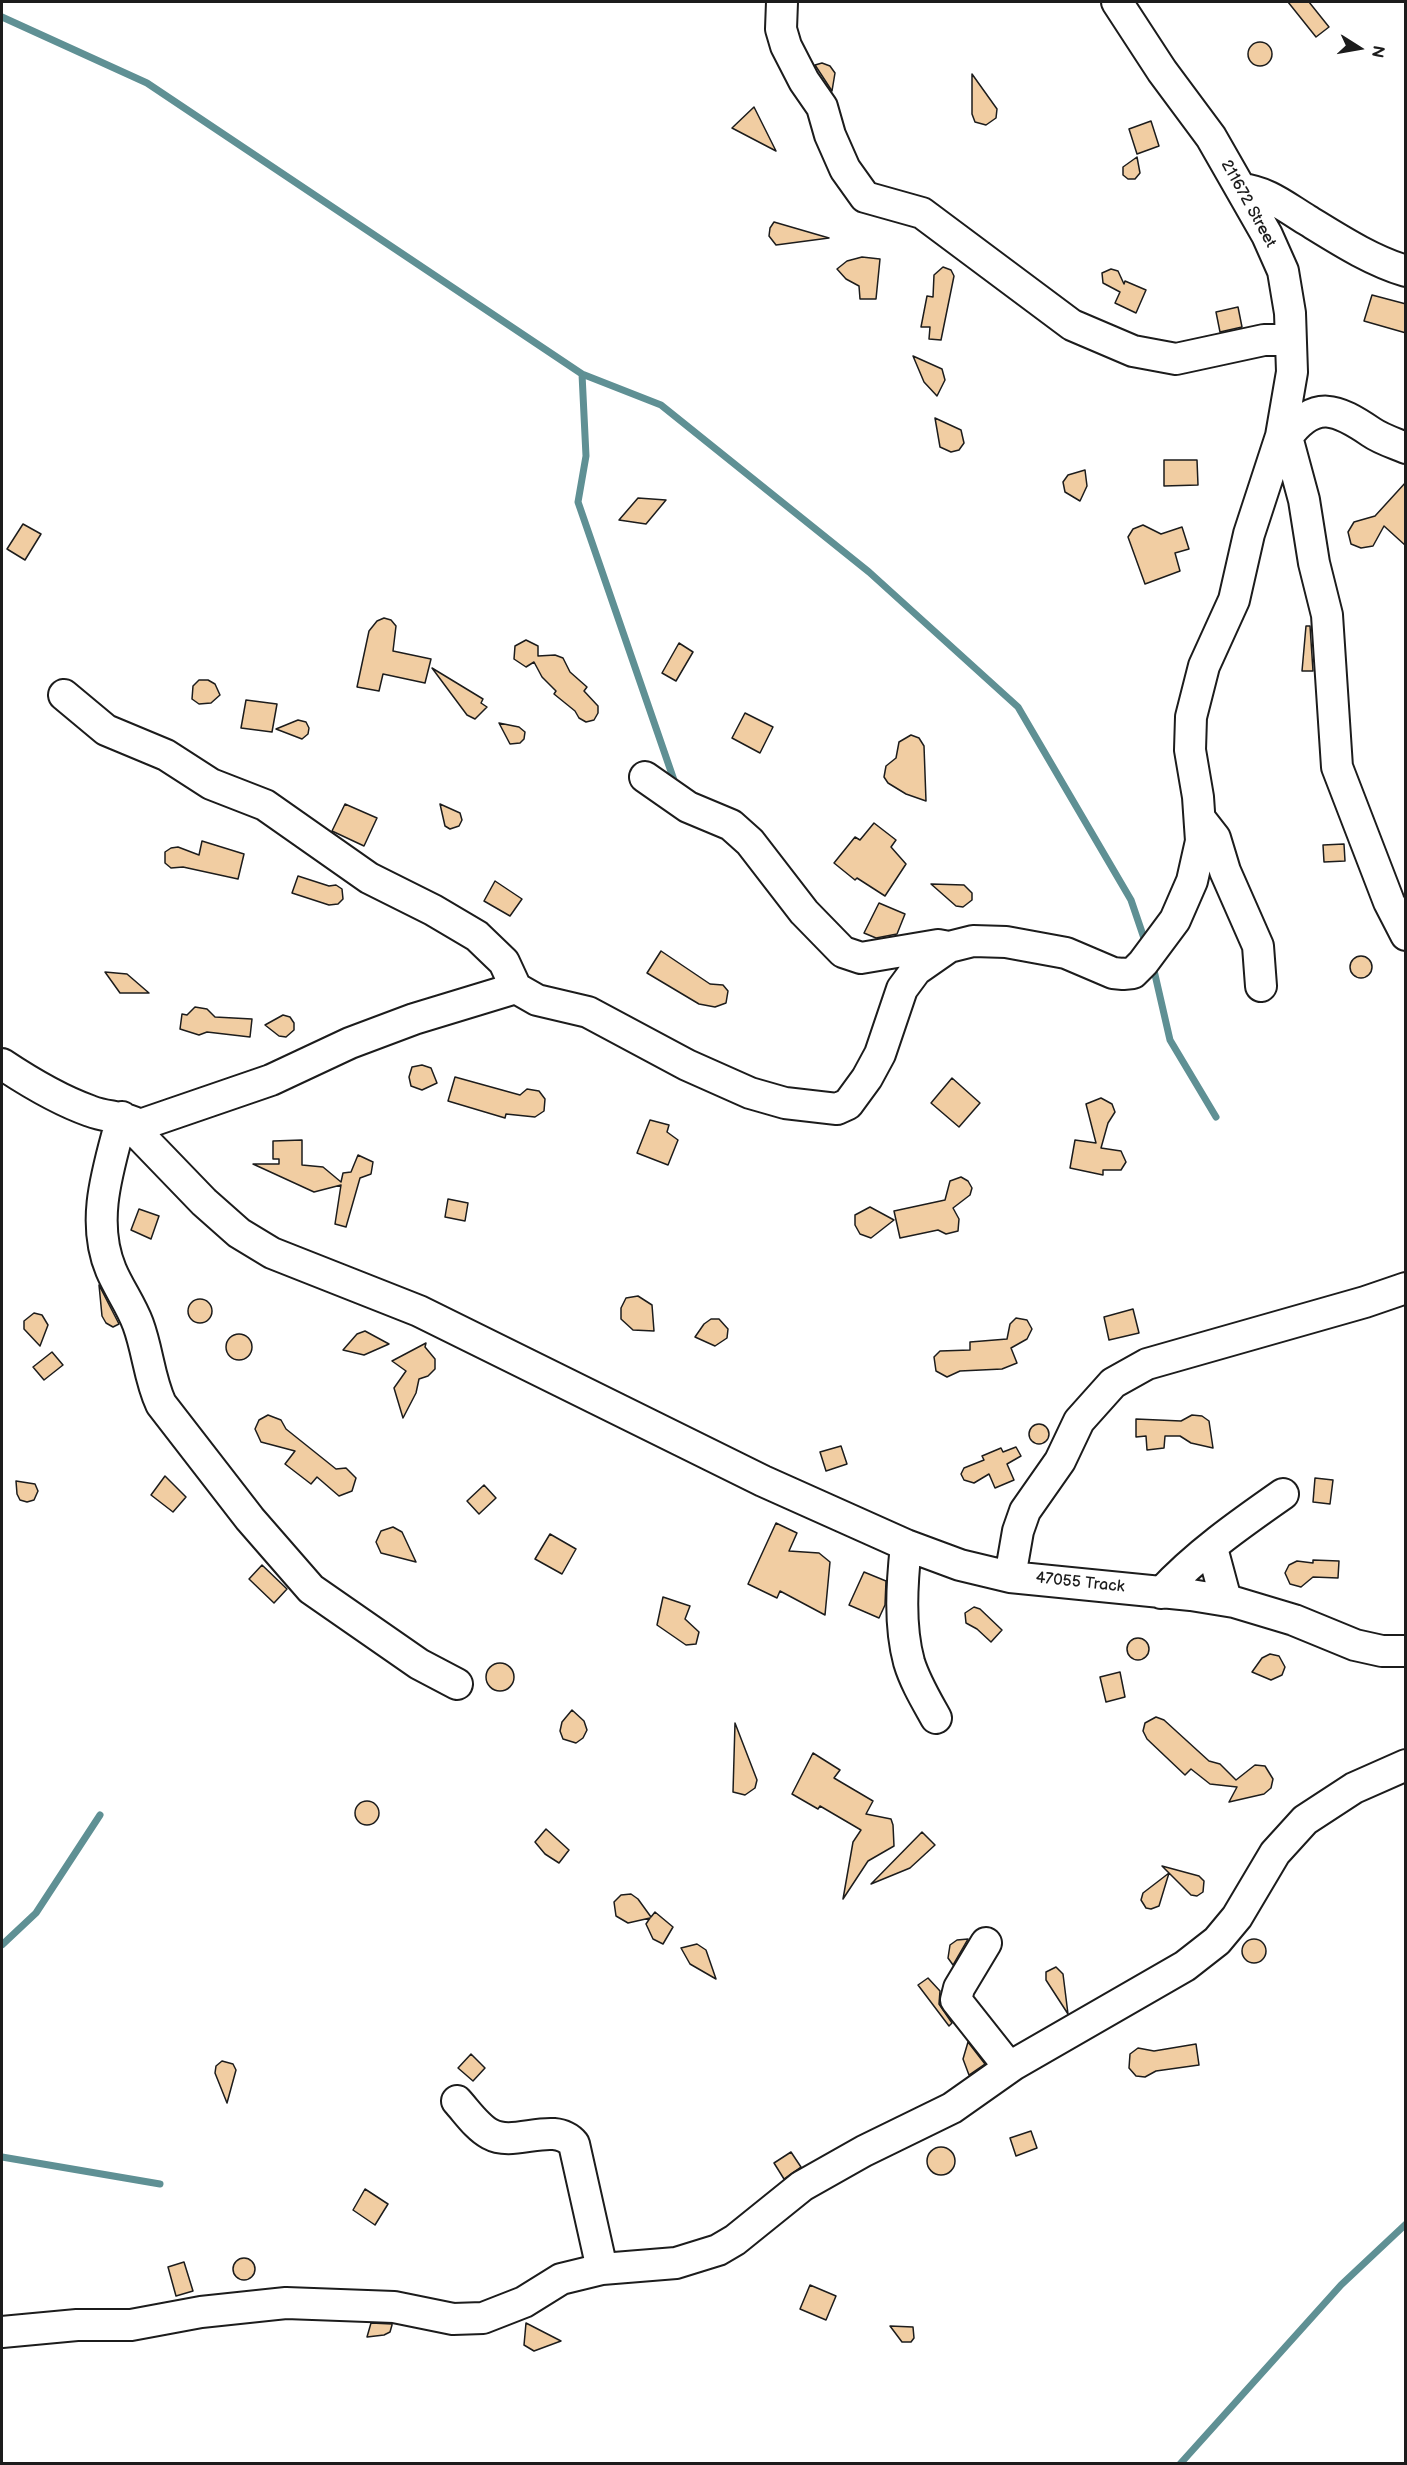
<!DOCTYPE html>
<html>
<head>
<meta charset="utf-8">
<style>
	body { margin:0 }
	#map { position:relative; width:1407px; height:2465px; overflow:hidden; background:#fff; font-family:"Balsamiq Sans",sans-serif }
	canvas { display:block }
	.frame { position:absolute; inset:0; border:3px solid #1c1c1c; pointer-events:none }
	.north { position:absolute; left:1329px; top:18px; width:60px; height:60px; -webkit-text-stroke:4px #fff; paint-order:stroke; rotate:101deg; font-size:16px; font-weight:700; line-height:24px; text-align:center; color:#1c1c1c }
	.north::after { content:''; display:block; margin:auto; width:21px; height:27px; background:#1c1c1c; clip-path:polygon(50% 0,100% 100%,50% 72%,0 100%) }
</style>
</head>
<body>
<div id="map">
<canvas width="1407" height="2465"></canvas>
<div class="frame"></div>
<div class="north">N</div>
</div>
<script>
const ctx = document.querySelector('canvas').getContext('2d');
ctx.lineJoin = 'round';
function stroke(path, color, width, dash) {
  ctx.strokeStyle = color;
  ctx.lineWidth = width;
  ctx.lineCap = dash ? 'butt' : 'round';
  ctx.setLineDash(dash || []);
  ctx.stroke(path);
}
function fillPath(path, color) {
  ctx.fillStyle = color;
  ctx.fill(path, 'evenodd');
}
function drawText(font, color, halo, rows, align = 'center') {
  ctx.font = font + ' "Balsamiq Sans",sans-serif';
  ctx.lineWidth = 4.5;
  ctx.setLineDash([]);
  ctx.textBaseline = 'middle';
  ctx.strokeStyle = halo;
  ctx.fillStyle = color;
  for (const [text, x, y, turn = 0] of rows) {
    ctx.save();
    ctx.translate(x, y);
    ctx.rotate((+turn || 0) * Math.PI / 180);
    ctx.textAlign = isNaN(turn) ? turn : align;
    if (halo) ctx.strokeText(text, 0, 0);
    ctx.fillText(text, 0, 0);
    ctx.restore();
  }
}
stroke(new Path2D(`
	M2,17L147,83L582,374L661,405L869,572L1018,707L1131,900L1146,944
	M582,374L586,456L578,502L676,786
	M1153,966L1170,1040L1216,1117
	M2,1945L36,1913L100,1815
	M2,2157L160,2184
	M1180,2464L1341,2285L1406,2224`), '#5f9094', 7);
const building = new Path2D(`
	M1288,2H1309L1329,27L1316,37Z
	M1248 54a12 12 0 1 1 24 0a12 12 0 1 1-24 0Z
	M822,63L830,66L835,73L832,91L815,65Z
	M972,74L997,109L996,118L986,125L975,122L972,114Z
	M754,107L776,151L732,128Z
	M1151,121L1159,146L1137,154L1129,129Z
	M1137,157L1140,173L1135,179H1128L1123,175V167Z
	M774,222L829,238L776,245L769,236L770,228Z
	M862,257L880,259L876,299H860L859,286L846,279L837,269L847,261Z
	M943,267L951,270L954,276L941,340L929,339L930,327H921L927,296L933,297L934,275Z
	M1111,269L1118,271L1124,284L1125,281L1146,290L1136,313L1115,303L1120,292L1103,283L1102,273Z
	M1372,295L1406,304V333L1364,321Z
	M1238,307L1242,327L1220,332L1216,312Z
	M913,356L942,369L945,380L937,396L924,382Z
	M935,418L961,430L964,443L959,450L951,452L940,447Z
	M1164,460H1197L1198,485L1164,486Z
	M1085,470L1087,486L1080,501L1065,492L1063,482L1068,475Z
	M1406,482V546L1384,526L1373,546L1361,548L1351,544L1348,532L1354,522L1375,516Z
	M638,498L666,500L646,524L619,520Z
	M23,524L41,534L25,560L7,549Z
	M1143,525L1161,534L1182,527L1189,549L1175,553L1180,571L1145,584L1128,537L1133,529Z
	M384,618L391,620L396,626L393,651L431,659L425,683L383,674L379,691L357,687L369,631L377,621Z
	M1306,626H1310L1313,671H1302Z
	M526,640L538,646V656L555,655L563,658L570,672L587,687L584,691L598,706V713L594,720L586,722L579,718L575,711L554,694L556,691L542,677L534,662L526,667L514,659L515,646Z
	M679,643L693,652L676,681L662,673Z
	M432,668L483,699L481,703L487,707L475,719L467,715Z
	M199,680H208L215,684L220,695L211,703L199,704L192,699L193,686Z
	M246,700L277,704L272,732L241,728Z
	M745,713L773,727L760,753L732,738Z
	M298,720L306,722L309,728L308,734L302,739L276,729Z
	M499,723L519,727L525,732L524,739L520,743L510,744Z
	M911,735L919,738L924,746L926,801L906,794L888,783L884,777L886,766L896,758L899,742Z
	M345,804L377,818L364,846L332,831Z
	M440,804L460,813L462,820L459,826L450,829L445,826Z
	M874,823L896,840L891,847L906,864L885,896L857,878L855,880L834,863L855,837L860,840Z
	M202,841L244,854L238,879L183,867L171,868L165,863V852L171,848L178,847L199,855Z
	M1344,844L1345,861L1324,862L1323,845Z
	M298,876L329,886L336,885L342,889L343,899L338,904L329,905L292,893Z
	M495,881L522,899L510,916L484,901Z
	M931,884L964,885L972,893V900L963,907L956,906Z
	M879,903L905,914L897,934L876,938L864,933Z
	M661,951L710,984L723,985L728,991L726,1003L715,1007L699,1004L647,973Z
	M1350 967a11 11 0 1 1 22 0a11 11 0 1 1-22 0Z
	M105,972L127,974L149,993H120Z
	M195,1007L207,1009L215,1017L252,1019L250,1037L207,1032L199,1035L180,1029L182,1014L187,1015Z
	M283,1015L290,1017L294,1023V1030L286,1037L279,1036L265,1025Z
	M422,1065L431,1068L437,1083L422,1090L411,1086L409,1077L412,1067Z
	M455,1077L520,1095L527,1089L539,1091L545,1099L544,1111L535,1117L506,1114L505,1118L448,1101Z
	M952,1078L980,1103L959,1127L931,1103Z
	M1101,1098L1112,1104L1115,1112L1108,1123L1101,1148L1121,1151L1126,1162L1121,1170H1103V1175L1070,1168L1075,1140L1096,1143L1086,1104Z
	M650,1120L669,1125L667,1132L678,1140L668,1165L637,1153Z
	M302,1140V1165L323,1167L341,1182L343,1173L351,1172L358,1155L373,1162L371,1174L360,1178L346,1227L335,1224L341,1185L314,1192L253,1164H279V1159H273V1141Z
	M961,1177L968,1181L972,1188L970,1195L953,1208L959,1219L958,1231L946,1234L938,1230L900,1238L894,1211L945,1200L950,1181Z
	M448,1199L468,1203L465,1221L445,1217Z
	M870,1207L894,1220L871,1238L860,1234L855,1225V1215Z
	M139,1209L159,1216L151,1239L131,1230Z
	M99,1285L119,1324L113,1327L106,1323L102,1316Z
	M638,1296L652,1305L654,1331L633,1330L621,1319V1308L626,1298Z
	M188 1311a12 12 0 1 1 24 0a12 12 0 1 1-24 0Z
	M1133,1309L1139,1333L1109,1340L1104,1317Z
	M34,1313L42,1315L48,1325L40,1346L24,1329V1321Z
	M1016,1318L1027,1320L1032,1329L1027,1339L1011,1348L1017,1363L1002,1369L960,1371L947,1377L936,1371L934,1357L940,1351L970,1350V1342L1007,1339L1010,1324Z
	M711,1319H719L728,1329L727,1338L715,1346L695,1337L704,1324Z
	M365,1331L389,1344L364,1355L343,1350L357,1334Z
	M226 1347a13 13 0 1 1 26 0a13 13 0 1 1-26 0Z
	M426,1343L425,1347L435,1359V1369L428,1376L419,1379L416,1393L403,1418L394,1388L406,1371L392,1361Z
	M52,1352L63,1365L44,1380L33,1367Z
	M268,1415L281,1420L286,1429L336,1469L346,1468L356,1478L352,1491L339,1496L317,1477L311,1484L285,1464L295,1451L261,1442L255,1429L259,1420Z
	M1192,1415L1202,1416L1209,1421L1213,1448L1191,1443L1180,1436H1165L1164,1448L1147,1450L1146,1436L1136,1437V1419L1181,1421Z
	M1029 1434a10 10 0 1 1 20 0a10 10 0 1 1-20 0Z
	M841,1446L847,1464L826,1471L820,1452Z
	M1016,1447L1021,1456L1007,1464L1014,1480L995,1488L989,1474L974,1483L964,1480L961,1474L964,1468L984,1460L982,1456L1001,1448L1003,1452Z
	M165,1476L186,1497L173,1512L151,1495Z
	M1315,1478L1333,1480L1330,1504L1313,1502Z
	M16,1481L35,1484L38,1491L34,1500L27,1502L20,1500L17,1494Z
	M484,1485L496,1498L479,1514L467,1501Z
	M776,1523L797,1533L789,1551L819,1553L830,1562L825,1615L780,1591L777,1598L748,1584Z
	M393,1527L402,1532L416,1562L381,1553L376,1542L381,1531Z
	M550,1534L576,1549L562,1574L535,1559Z
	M1313,1560L1339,1561L1338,1578L1313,1577L1301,1587L1290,1584L1285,1573L1289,1565L1297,1561L1313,1563Z
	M262,1565L287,1589L274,1603L249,1579Z
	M864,1572L886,1581L885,1605L879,1618L849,1605Z
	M663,1597L690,1606L685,1619L699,1632L696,1644L686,1645L657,1625Z
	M974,1607L980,1609L1002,1630L991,1642L977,1629L966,1623L965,1613Z
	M1127 1649a11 11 0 1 1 22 0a11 11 0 1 1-22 0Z
	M1270,1654L1279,1656L1285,1667L1282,1675L1271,1680L1252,1672L1262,1658Z
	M486 1677a14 14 0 1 1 28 0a14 14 0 1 1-28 0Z
	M1120,1672L1125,1697L1106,1702L1100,1677Z
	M572,1710L584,1721L587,1730L583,1738L576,1743L563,1739L560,1731L562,1722Z
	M1156,1717L1164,1720L1209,1761L1220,1764L1236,1780L1255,1765L1265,1766L1273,1779L1271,1788L1264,1794L1229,1802L1237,1787L1210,1784L1191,1769L1185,1775L1147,1739L1143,1731L1145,1723Z
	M735,1723L757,1780L755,1788L745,1795L733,1792Z
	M813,1753L840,1770L834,1778L873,1801L866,1814L891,1819L893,1825L894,1846L868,1861L843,1899L853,1842L861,1830L820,1806L818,1809L792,1794Z
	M355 1813a12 12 0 1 1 24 0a12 12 0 1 1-24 0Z
	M546,1829L569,1850L559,1863L545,1854L535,1842Z
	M922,1832L935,1845L910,1868L871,1884Z
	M1162,1866L1199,1876L1204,1881L1203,1892L1197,1896L1191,1895L1169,1873L1159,1906L1151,1909L1146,1908L1141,1900L1143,1893L1169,1873Z
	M631,1894L638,1899L651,1917L655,1912L673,1927L663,1944L653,1939L646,1924L650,1918L628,1923L616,1916L614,1902L621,1895Z
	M968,1939L953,1965L948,1958L950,1945L957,1940Z
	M1242 1951a12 12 0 1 1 24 0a12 12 0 1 1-24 0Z
	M697,1944L706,1950L716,1979L690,1964L681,1948Z
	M1056,1967L1063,1974L1068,2014L1046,1980V1972Z
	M928,1978L940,1991L939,2004L952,2023L949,2026L918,1985Z
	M968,2042L985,2064L969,2075L963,2059Z
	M1196,2044L1199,2065L1156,2071L1145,2077L1136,2076L1129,2068L1130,2054L1138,2048L1154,2051Z
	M471,2054L485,2068L473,2081L458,2068Z
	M222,2061L233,2064L236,2070L227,2103L215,2073L216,2066Z
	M1031,2131L1037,2148L1016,2156L1010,2138Z
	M927 2161a14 14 0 1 1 28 0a14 14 0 1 1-28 0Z
	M791,2152L801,2167L784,2179L774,2163Z
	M365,2189L388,2204L375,2225L353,2210Z
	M233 2269a11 11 0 1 1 22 0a11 11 0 1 1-22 0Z
	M184,2262L193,2291L176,2296L168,2267Z
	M810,2285L836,2296L826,2320L800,2309Z
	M371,2323L392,2324V2325L390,2332L384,2335L367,2337Z
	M526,2323L561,2341L534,2351L524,2345Z
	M890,2326L913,2327L914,2338L911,2342H902Z`);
fillPath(building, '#f1cda2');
stroke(building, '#1c1c1c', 1.5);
const minor = new Path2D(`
	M782,2L781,29L786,46L804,81L822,107L830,135L845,169L865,197L922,213L1072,325L1133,351L1176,359L1264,340H1290
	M1241,189C1268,192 1284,206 1307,220C1338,239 1370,260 1406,271
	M1281,436L1287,437L1304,500L1314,563L1327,615L1337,767L1389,902L1406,935
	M1287,437C1315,399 1337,409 1371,432C1381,439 1394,443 1406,448
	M64,695L106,730L166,755L211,784L265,805L369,878L433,910L477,936L504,962L516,988
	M645,777L688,807L731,825L750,842L804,912L843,952L861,958L938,945L949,947
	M1201,820L1215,838L1225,871L1258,946L1261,986
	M2,1064C29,1082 59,1100 90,1111C108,1118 120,1115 140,1125L271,1080L350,1043L414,1019L516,988L537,1000L588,1012L687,1065L750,1093L785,1103L837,1109L848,1104L867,1078L880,1054L902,989L916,970L949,947L973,941L1006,942L1066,953L1113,973L1123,974L1133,973L1143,963L1175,920L1192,881L1201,841L1198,797L1190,750L1191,717L1204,666L1234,600L1249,534L1281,436L1292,372L1290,313L1283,271L1267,235L1211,137L1162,71L1117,2
	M122,1117L204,1202L239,1233L272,1253L419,1311L763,1481L906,1545L960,1565L1010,1577L1191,1595L1234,1602L1294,1620L1355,1645L1382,1651H1406
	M122,1117C109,1167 90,1220 111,1270C119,1289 131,1305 138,1324C148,1351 149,1378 161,1404L250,1519L311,1589L419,1664L457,1684
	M906,1545C902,1583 899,1625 909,1662C915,1682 926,1700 936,1718
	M1212,1548L1226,1600
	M1010,1577L1018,1531L1025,1511L1060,1461L1079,1421L1113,1383L1147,1364L1365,1302L1406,1288
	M1161,1593C1196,1555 1240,1524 1283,1494
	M986,1943L959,1988L956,2000L1009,2067
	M457,2101C467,2112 477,2127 490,2134C515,2148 554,2120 574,2144L602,2269
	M2,2332L77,2325H131L201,2312L286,2303L394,2307L453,2319L483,2318L524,2302L561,2279L602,2269L676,2263L718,2250L735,2240L802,2186L864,2151L952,2108L1013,2065L1185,1966L1217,1941L1237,1917L1275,1853L1305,1820L1354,1788L1406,1765`);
stroke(minor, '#1c1c1c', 34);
stroke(minor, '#fff', 30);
drawText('16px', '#1c1c1c', '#fff', [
	["211672 Street",1248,204,61],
	["47055 Track",1080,1583,6]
]);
</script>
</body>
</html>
